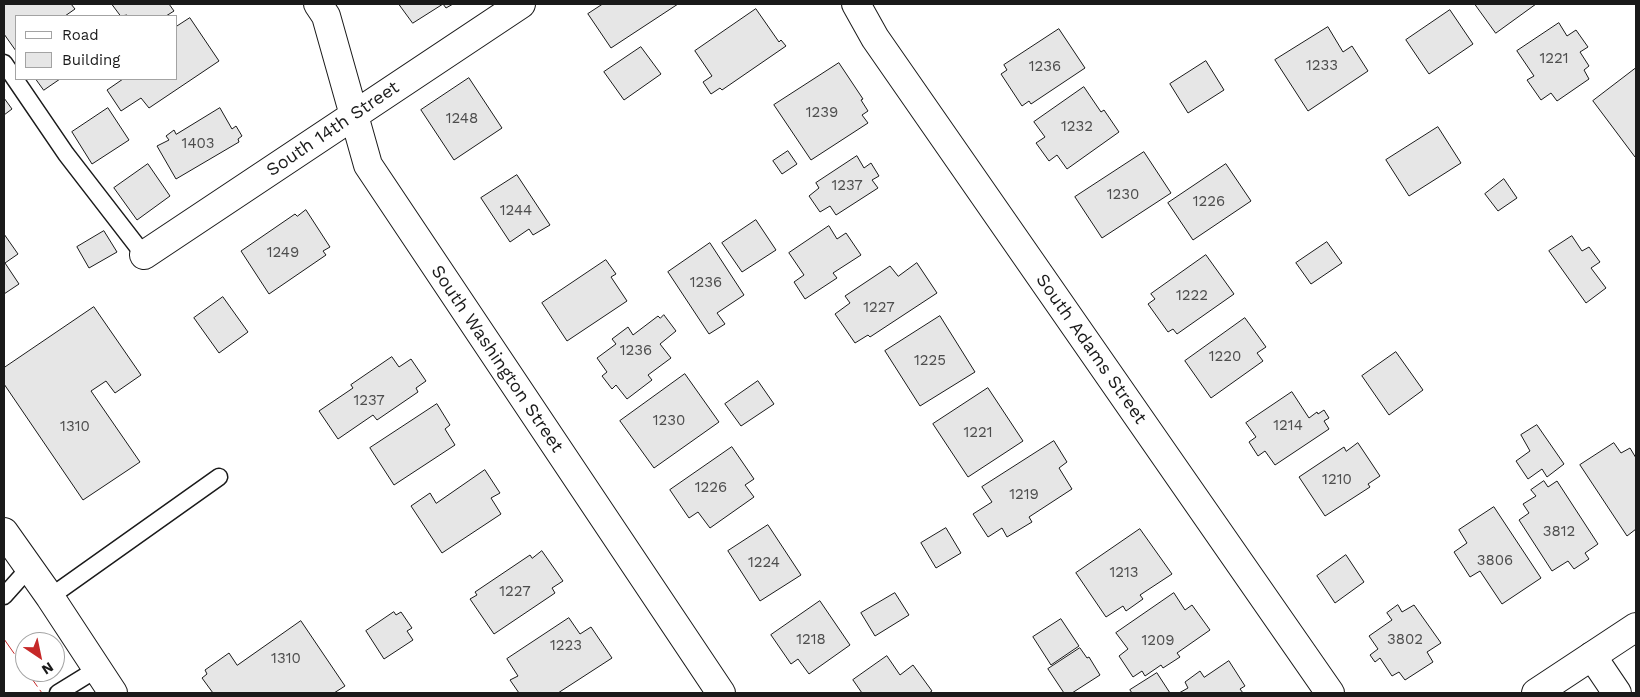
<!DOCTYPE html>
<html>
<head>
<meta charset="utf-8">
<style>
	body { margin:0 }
	#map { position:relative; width:1640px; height:697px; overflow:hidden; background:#fff; font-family:"Work Sans",sans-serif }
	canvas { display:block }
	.frame { position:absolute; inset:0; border:5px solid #1a1a1a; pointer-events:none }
	.legend { position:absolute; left:15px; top:15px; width:162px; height:65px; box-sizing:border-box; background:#fff; border:1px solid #a3a3a3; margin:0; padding:6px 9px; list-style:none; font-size:15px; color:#1a1a1a }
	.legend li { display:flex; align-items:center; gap:10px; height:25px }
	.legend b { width:25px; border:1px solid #a3a3a3 }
	.north { position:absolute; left:15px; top:632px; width:50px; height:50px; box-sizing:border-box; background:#fff; border:1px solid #a3a3a3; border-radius:50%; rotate:146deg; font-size:14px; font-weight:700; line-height:20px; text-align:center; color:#1a1a1a }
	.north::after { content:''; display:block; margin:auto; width:18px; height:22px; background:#c62828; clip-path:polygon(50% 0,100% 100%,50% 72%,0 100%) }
</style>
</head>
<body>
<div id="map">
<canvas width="1640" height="697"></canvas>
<div class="frame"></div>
<ul class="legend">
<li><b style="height:6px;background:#fff"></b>Road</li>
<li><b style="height:14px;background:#e6e6e6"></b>Building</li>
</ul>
<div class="north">N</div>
</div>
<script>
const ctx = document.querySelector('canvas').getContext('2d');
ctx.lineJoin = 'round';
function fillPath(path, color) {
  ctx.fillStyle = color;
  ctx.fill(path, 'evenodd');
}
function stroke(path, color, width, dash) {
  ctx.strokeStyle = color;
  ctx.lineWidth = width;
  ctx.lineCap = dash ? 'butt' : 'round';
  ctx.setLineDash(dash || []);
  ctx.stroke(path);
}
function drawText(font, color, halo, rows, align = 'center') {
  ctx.font = font + ' "Work Sans",sans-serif';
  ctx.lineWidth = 4;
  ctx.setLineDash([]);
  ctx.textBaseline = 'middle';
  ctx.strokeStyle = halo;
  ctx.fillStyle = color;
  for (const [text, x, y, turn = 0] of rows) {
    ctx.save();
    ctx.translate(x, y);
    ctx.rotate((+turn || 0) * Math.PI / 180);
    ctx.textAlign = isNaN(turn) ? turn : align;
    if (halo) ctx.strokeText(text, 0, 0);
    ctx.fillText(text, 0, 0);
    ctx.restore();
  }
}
const building = new Path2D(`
	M4,4H71L75,9L65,16H16V51L4,34Z
	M112,4H169L174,11L166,16H128L127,15L121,16Z
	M399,4H453L446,8L443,4L413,23Z
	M603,4H678L611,48L588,14Z
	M1475,4H1536L1496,33Z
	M756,9L779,42L781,40L786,46L722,90L720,88L711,94L703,82L712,76L695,51Z
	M1450,10L1473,44L1429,74L1406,40Z
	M190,18L219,61L149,108L141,98L121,111L107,90L123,79H176V27Z
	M1559,23L1567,36L1576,30L1588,47L1580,52L1589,66L1584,70L1589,79L1557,101L1551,93L1541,100L1527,80L1534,76L1517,51Z
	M1328,27L1343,52L1352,46L1368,71L1308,111L1275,60Z
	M1059,29L1085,68L1031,104L1029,101L1022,106L1001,74L1007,70L1004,65Z
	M641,47L661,74L624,100L604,72Z
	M1206,61L1224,90L1188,113L1170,84Z
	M839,63L863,99L861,100L868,111L862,115L868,123L811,160L774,105Z
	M1636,68V156L1635,157L1593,101Z
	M469,78L502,128L454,160L421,110Z
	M36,79H60L44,90Z
	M1084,87L1101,112L1104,110L1119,132L1067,169L1057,155L1049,161L1036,143L1045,137L1034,122Z
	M4,98L12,109L4,115Z
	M108,108L129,140L92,164L72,132Z
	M220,108L232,129L236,126L242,136L238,139L239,142L176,179L157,146L169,140L166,136L174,130L176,134Z
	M1438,127L1461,163L1409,196L1386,160Z
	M788,151L797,164L782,174L773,161Z
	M1144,152L1171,193L1102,238L1075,197Z
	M857,156L864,168L871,163L879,176L872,180L878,188L836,215L830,206L820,212L809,196L819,188L816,183Z
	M148,164L170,196L137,220L114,188Z
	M1226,164L1251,201L1193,240L1168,203Z
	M517,175L550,225L533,235L529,229L510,242L481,198Z
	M1504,179L1517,198L1498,211L1485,194Z
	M306,210L330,247L323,251L326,255L269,294L241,251L295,214L297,216Z
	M756,220L776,250L742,272L722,243Z
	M829,226L837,239L846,233L861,255L833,273L837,278L805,299L794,282L804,275L789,253Z
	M104,231L117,252L89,268L77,247Z
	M4,234L18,254L5,263L19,284L4,294Z
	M1572,236L1582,251L1589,247L1600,262L1591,268L1606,288L1586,303L1549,251Z
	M1327,242L1342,263L1311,284L1296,263Z
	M710,243L744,295L717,313L725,324L709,334L668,272Z
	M1206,255L1234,294L1177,334L1173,329L1168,332L1148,304L1155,299L1151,294Z
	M606,260L616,274L611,277L627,301L567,341L542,303Z
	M917,263L937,293L870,337L868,335L855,343L835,314L850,303L845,296L890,266L898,276Z
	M223,297L248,332L219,353L194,318Z
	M94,307L141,375L115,393L106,381L91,391L140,462L83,500L4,384V368Z
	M664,315L676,331L660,344L671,358L648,375L652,380L627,399L616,385L612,389L602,376L607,372L597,358L616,344L612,339L628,327L633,335L658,316L660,318Z
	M940,316L975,372L920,406L885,351Z
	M1245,318L1266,347L1257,353L1263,361L1211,398L1185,361Z
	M1396,352L1423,390L1389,415L1362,376Z
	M392,357L399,367L411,359L426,381L416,388L418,392L377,420L373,415L338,439L319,411L353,388L351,385Z
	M685,374L719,422L654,468L620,421Z
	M758,381L774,404L741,426L725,404Z
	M988,388L1023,441L968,477L933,424Z
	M1292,392L1309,418L1317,412L1318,414L1324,410L1329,418L1324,421L1329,429L1275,465L1265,451L1258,456L1249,442L1256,437L1246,423Z
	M437,404L450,425L445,429L455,445L394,485L370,448Z
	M1537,425L1564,464L1547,477L1542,469L1528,479L1516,461L1530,451L1521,435Z
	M1054,441L1067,462L1059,468L1072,489L1029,517L1032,522L1007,537L1002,528L988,537L973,514L992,502L982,487Z
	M1358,443L1380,476L1368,484L1370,487L1325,516L1299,477L1344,447L1346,451Z
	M1614,443L1621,453L1630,448L1636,458V529L1627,536L1580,465Z
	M732,447L754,479L745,485L754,497L710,528L698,512L689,518L670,490Z
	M485,470L500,493L491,498L501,514L442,553L411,506L430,493L436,503Z
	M1544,481L1548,487L1557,481L1598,544L1585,553L1589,559L1574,569L1568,561L1552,571L1519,520L1529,513L1523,504L1536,496L1531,490Z
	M1494,507L1541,578L1502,604L1480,571L1470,577L1454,552L1467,543L1459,530Z
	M768,525L801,575L760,601L728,551Z
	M946,528L961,553L936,568L921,543Z
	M1140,529L1172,574L1140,595L1143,599L1126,611L1123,606L1106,617L1076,573Z
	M542,551L563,581L552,588L555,593L494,634L470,599L477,595L475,592L530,555L532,558Z
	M1346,555L1364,582L1335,603L1317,576Z
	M895,593L909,615L875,636L861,613Z
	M1174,593L1185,610L1192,605L1210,630L1177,653L1180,657L1163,668L1161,665L1145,676L1142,671L1133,677L1119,656L1128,649L1116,633Z
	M820,601L850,645L809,674L798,659L791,664L771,635Z
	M1398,605L1402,612L1414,605L1441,643L1427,652L1433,662L1405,680L1399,672L1392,676L1380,658L1375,662L1370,655L1378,649L1369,636L1392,620L1387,613Z
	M394,612L396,615L401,612L412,628L407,631L413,640L384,659L366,631Z
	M569,618L580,634L591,627L612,658L558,693H519L510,680L518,676L507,659Z
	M1061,619L1079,646L1051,665L1033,637Z
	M301,621L345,686L334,693H213L202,678L207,674L205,670L229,653L237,665Z
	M1080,648L1087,658L1089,657L1100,675L1072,693H1064L1048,669Z
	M887,656L900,675L913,665L932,691L929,693H862L853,680Z
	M1229,661L1245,686L1240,689L1243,693H1179L1188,688L1185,682L1200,671L1204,677Z
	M1157,673L1170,693H1132L1130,690Z`);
fillPath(building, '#e6e6e6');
stroke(building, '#1a1a1a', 1);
const lane = new Path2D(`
	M4,63L66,154L144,255
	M4,596L29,568
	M50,597L219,477
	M58,693L97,669`);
const street = new Path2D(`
	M318,4L326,16L368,165L721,693
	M856,4L875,38L1330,693
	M144,255L521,4
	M1592,656L1617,693`);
const secondary = new Path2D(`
	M4,532L50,597L113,693
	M1536,693L1636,627`);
stroke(lane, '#1a1a1a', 19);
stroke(street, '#1a1a1a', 30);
stroke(secondary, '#1a1a1a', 30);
stroke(lane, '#fff', 16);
stroke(street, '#fff', 28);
stroke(secondary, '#fff', 28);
stroke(new Path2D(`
	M4,639L25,669
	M27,672L42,693`), '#c62828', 1, [18, 4, 2.5, 4]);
drawText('15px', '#4d4d4d', null, [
	["1221",1554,59],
	["1233",1322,66],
	["1236",1045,67],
	["1239",822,113],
	["1248",462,119],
	["1232",1077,127],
	["1403",198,144],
	["1237",847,186],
	["1230",1123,195],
	["1226",1209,202],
	["1244",516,211],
	["1249",283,253],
	["1236",706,283],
	["1222",1192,296],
	["1227",879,308],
	["1236",636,351],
	["1220",1225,357],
	["1225",930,361],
	["1237",369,401],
	["1230",669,421],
	["1214",1288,426],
	["1310",75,427],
	["1221",978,433],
	["1210",1337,480],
	["1226",711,488],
	["1219",1024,495],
	["3812",1559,532],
	["3806",1495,561],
	["1224",764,563],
	["1213",1124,573],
	["1227",515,592],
	["1218",811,640],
	["3802",1405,640],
	["1209",1158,641],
	["1223",566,646],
	["1310",286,659]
]);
drawText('18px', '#1a1a1a', '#fff', [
	["South 14th Street",333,129,-34],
	["South Adams Street",1091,349,55],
	["South Washington Street",497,359,56]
]);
</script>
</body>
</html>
